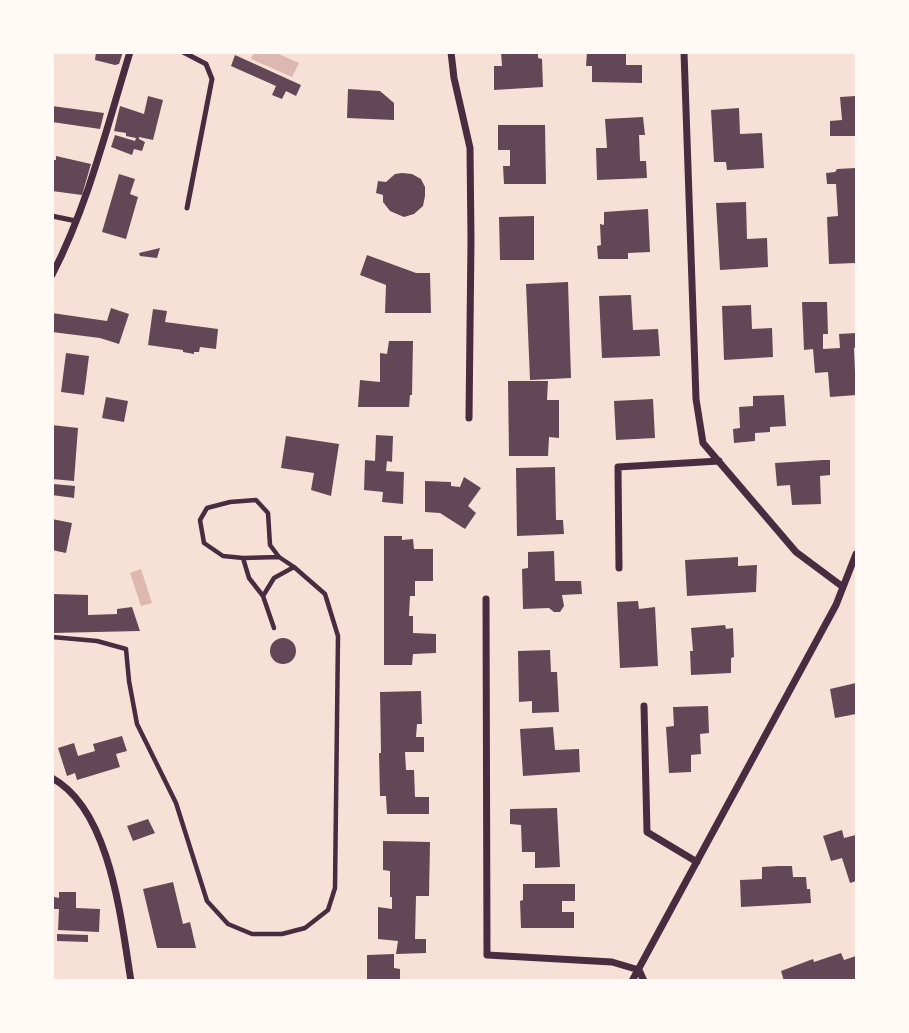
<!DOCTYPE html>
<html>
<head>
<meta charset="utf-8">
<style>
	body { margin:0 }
	#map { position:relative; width:909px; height:1033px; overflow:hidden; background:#f7e1d7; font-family:"Nunito Sans",sans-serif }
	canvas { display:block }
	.frame { position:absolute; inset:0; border:54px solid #fffaf5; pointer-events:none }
</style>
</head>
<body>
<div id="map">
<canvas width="909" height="1033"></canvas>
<div class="frame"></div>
</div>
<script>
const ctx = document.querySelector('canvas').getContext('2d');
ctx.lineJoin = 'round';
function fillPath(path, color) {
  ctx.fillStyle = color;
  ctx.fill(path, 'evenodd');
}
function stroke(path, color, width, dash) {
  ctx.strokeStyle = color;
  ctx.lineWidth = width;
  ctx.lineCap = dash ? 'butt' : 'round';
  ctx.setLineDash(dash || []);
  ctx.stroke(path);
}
fillPath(new Path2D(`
	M254,52L276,53L299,63L292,77L251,59Z
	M141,569L152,603L141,606L130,573Z`), '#dcb8b0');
fillPath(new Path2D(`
	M96,52H123L119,64L115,65L95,60Z
	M501,52H538V58L542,59L543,87L494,90V66H502Z
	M587,52H626V65H642V83L592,82V66H586Z
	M235,55L301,85L296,96L286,91L282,99L272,95L276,86L231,66Z
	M348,89L380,91L394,103V120L347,118Z
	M148,96L163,100L153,140L139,137V139L145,142L142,151L134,149L132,155L111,147L115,135L135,141L136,138L126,136V133L114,131L120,106L144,114Z
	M856,96V136H830V121L842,120L840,97Z
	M52,106L104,113L100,129L52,122Z
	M739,108L740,134L762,133L764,168L727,170L726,162H714L711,110Z
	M643,117L645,135H639L640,161H646L647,178L597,180L596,148H607L605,119Z
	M498,125H545L546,184H504L503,166H510V150H498Z
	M56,156L91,164L82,195L52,191V160H56Z
	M856,168V263L829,264L827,217L838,216L836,184H827L826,173L835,172L837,169Z
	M402,173L412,174L421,179L425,187V196L423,206L414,214L404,217L390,211L383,202V195L376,193L378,181L386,182L395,174Z
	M119,174L135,179L130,194L138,197L126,239L102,232Z
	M746,202L747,239L767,238L768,267L720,270L716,203Z
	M648,209L650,252L628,253V259H598L597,246L601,245L600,224L604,225V212Z
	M534,216V260H500L499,217Z
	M160,248L157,258L140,256L139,253Z
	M367,255L416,273H430L431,313H385L386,285L360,275Z
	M568,282L571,378L530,380L526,284Z
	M631,295L633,330L658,329L660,356L602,358L599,296Z
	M802,302H827L828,334H823V349L840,348L839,334L856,333V347L854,348L856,395L830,397L828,372L815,373L813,349L804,350Z
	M751,305L752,329L772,328L773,357L724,360L722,306Z
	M111,308L129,314L119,344L100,338L52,332V313L107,321Z
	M153,309L167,311L165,322L218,329L216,349L200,347L199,352H194V354L183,352V350L148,345Z
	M389,341H413L412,395H410L409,407H358L360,380L380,382V353L387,354Z
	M66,353L89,356L84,395L61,392Z
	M508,381H548L547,400H559V438L549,437L548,456H509Z
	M784,395L786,426L770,427V432L755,433V441L734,443L733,429L740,428L739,407L753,406V396Z
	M106,397L128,401L124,422L102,418Z
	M653,399L655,438L616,440L614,401Z
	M52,425L78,428L74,481L52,479Z
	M376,435L393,436L392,462L387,461L386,471L404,472L403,504L382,502L383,492L364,490L365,460L375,461Z
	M286,436L339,444L331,496L311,490L314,473L281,468Z
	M823,460H830V475L820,476L821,504L792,505L790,485L777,486L775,463Z
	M555,467L556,520H563L564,534L517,536L516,468Z
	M464,477L481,488L468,506L476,513L465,529L440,513L425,512V481L451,482V486L460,487Z
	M53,484L75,486L74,498L52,495Z
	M52,519L72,523L66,553L52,550Z
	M384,536H402V540L413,539L414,549H433V581H415V596H410L409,616H413V633L436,634V653L413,654L412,665H384Z
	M554,551L555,581H581L582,594L562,595L564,606L560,612H554L549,608L523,609L522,569L528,568V552Z
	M738,557V566L757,565L756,592L687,596L685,560Z
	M52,594L88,595V615L117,614V609L132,607L140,631L52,633Z
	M638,601L639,609L655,607L658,666L620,668L617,602Z
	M725,625L726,629L733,628L734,657L731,658V673L691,675L690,651H693L691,628Z
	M270 651a13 13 0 1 1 26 0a13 13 0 1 1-26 0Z
	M550,650L551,672H557L559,712L532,713V701L519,702L518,651Z
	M856,683V714L835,718L830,689Z
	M421,691L422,724H417L416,737H424V752H405L406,770H414L415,797H429V814H387L386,796H380L379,753H381L380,692Z
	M708,706L709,733L700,734L701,754L691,755V772L669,773L666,727L674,726L673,707Z
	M553,727L555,750L579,749L580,772L523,776L520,729Z
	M122,736L127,751L116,754L120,767L77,780L75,773L67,776L58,748L74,743L78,756L95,751L93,744Z
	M557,808L560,867L535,868V852H522L521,825L510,824V809Z
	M148,819L155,833L133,841L127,826Z
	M842,830L844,838L856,835V881L850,883L842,858L831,861L823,836Z
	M383,841L430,842L429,896H416L415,939H426V953L396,954L398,941L378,939V907L392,909V897H390V871L383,870Z
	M778,866H792L793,877H806L807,889H810L811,903L741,907L740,880L762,879V867Z
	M173,882L183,924L190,922L196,948H157L143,889Z
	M523,884H575V901H562V912H574V928H521L520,901L523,900Z
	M59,892H76V908L100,909L99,932L58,930L59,909H53L54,897L59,898Z
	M57,934L88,935V942L57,941Z
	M841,953L844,960L856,956V981H784L781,971L813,959L814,962Z
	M394,954V968L400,969V981H367V955Z`), '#644757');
stroke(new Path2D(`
	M243,558L249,578L263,596L274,628
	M263,596L274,578L294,567
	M52,637L97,641L126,649L129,681L137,724L176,803L207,901L228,924L252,934H282L305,928L328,910L335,888L338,636L325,594L294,567L279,557L270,545L268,513L256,500L230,502L207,508L200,520L204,543L223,556L243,558L279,557`), '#4a2c40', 4.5);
stroke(new Path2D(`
	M183,52L206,64L212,79L187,208
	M52,216L76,221`), '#4a2c40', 5);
stroke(new Path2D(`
	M451,52L454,78L470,148L471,240L469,418
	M684,52L696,399L703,443L796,552L843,587
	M52,275C88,205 107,127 130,52
	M619,568L618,467L719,461
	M486,599L487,955L612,962L639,970L644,981
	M644,706L647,832L697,862
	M52,778C111,810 121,921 131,981
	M632,981L836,605L856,554`), '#4a2c40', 7);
</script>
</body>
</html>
